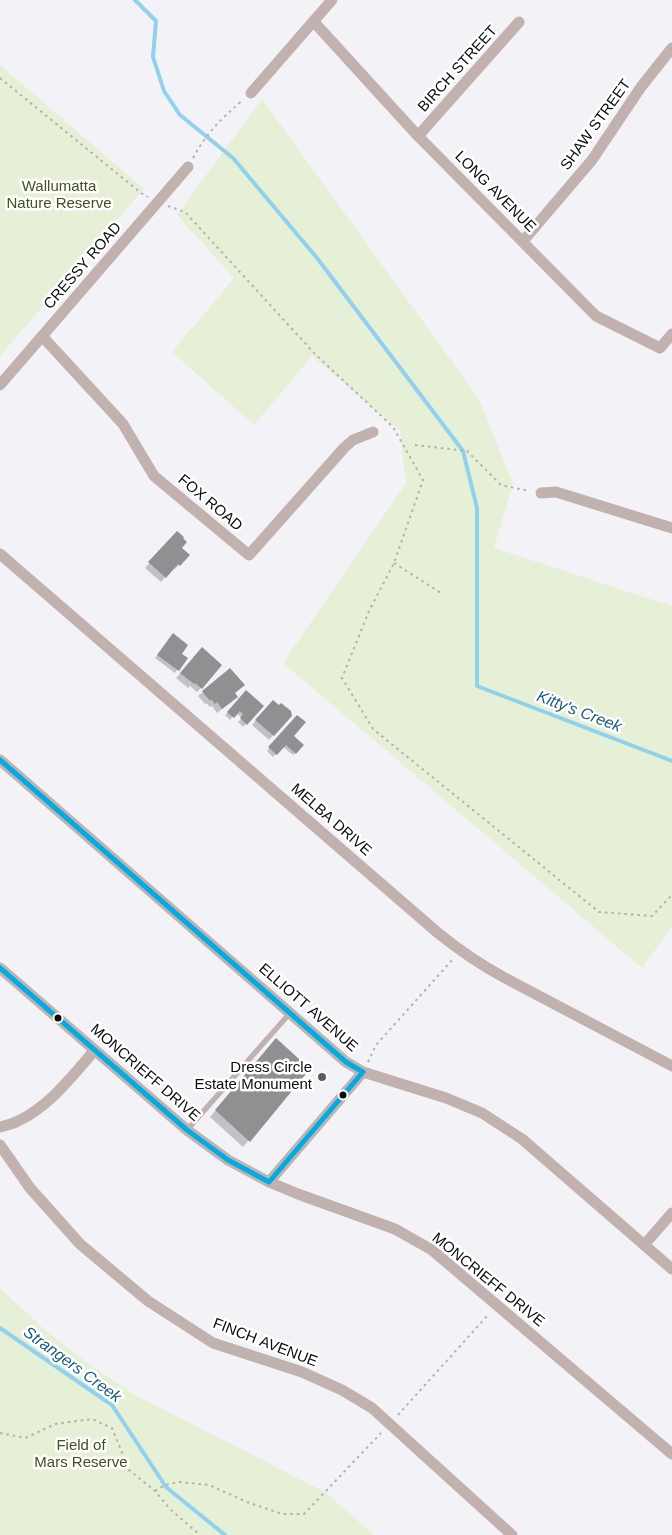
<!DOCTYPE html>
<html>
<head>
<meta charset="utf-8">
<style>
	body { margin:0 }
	canvas { display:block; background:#f3f3f7 }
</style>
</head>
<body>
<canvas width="672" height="1535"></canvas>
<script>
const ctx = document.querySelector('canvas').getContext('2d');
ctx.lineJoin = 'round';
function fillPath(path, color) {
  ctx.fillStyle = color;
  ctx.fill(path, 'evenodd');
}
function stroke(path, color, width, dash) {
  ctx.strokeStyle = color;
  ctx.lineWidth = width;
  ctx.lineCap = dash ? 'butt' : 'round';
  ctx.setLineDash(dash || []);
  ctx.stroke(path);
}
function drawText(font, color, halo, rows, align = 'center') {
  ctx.font = font + ' Helvetica,sans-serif';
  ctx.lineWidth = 5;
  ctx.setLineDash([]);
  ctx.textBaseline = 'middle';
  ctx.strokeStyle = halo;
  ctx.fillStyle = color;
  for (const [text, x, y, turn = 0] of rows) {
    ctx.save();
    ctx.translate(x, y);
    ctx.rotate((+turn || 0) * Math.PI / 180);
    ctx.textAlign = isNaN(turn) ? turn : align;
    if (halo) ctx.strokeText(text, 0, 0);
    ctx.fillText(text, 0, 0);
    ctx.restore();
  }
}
fillPath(new Path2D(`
	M0,65L144,189L0,356Z
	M262,99L479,399L513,483L494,548L672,606V927L642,968L283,663L406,483L400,431L312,356L254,425L172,352L234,278L177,215Z
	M0,1288L45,1330L90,1365L137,1396L325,1492L374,1535H0Z`), '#e6f0d7');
fillPath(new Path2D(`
	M177,532L180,548L179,565L175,569L173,568L161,582L145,568Z
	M170,638L180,654L186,658L175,673L155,658Z
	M197,654L201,688L197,692L190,686L188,688L176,678Z
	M230,669L234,694L232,701L217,713L212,706L210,707L206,703L205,704L198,696Z
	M246,692L262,706L243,727L238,722L242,718L236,713L230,720L225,715Z
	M268,706L291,716L269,740L252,725Z
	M297,716L292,737L302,745L293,755L283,747L273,757L267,751Z
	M270,1046L308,1069L243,1147L210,1117Z`), '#0003');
stroke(new Path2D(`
	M135,0L156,21L153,57L164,91L180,115L233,158L317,258L463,451L477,508V686L672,761
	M0,1328L112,1405L166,1487L225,1535`), '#90d1ed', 4);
fillPath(new Path2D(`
	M177,531L184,537L183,538L187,542L182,548L190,555L180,566L178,564L166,578L148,562Z
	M173,633L188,645L182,654L188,658L179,671L157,655Z
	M202,647L222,665L202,689L195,683L194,684L180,673Z
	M230,668L245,685L235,693L238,697L222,709L217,702L215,704L211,699L210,701L202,691Z
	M246,690L264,706L247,725L240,718L243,714L240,711L234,718L227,712Z
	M273,700L279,705L281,703L291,711L292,716L274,736L255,720Z
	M297,715L306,722L294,736L304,745L296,754L286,745L277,755L268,747Z
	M276,1038L310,1069L250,1142L215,1110Z`), '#918f92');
stroke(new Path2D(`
	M0,78L141,193L148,197
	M193,158C207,132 222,118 243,100
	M168,206L185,212L314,353L393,427L423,480L394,563L369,611L342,678L373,729L599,912L652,916L672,895
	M415,445L467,451L501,485L529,491
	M394,563L441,593
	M368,1062L376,1045L454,958
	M398,1415L488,1315
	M0,1433L25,1438L55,1424L92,1419L112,1428L129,1470L155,1491L170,1509L200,1535
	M155,1491L165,1485L179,1482L209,1485L247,1502L282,1514H304L381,1433`), '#b7aead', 2, [2.5, 4]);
stroke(new Path2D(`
	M187,1130L290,1013`), '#c1b2af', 5.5);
stroke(new Path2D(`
	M314,22L418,136L596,316L660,348L672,334
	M251,93L332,0
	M418,136L519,22
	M523,241L592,160L641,87L672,48
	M42,336L123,424L154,476L249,555L344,448L353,440L373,432
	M0,385L188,167
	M541,493L556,492L672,528
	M0,554L438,933C459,950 481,965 505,978L672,1066
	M0,760L346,1062L363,1072L446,1098L482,1113L522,1139L672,1269
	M0,968L187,1130L228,1160L269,1182L298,1194L395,1229L432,1250L672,1454
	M0,1127C6,1125 13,1124 18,1121C50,1106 72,1076 95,1050
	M0,1145L30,1188L80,1244L148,1301L213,1343L302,1372L342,1390L372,1408L512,1535
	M269,1182L363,1072
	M644,1245L672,1213`), '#c1b2af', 11);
stroke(new Path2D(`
	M0,760L346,1062L363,1072
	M0,968L187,1130L228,1160L269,1182
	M269,1182L363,1072`), '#01ace4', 5);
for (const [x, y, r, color] of [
	[58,1018,4.5,"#0c0b0e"],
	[322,1077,5,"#5d5c60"],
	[343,1095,4.5,"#0c0b0e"]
]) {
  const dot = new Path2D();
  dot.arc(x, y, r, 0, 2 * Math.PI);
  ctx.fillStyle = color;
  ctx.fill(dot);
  stroke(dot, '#fff', 2);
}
drawText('15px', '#0c0b0e', '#fff', [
	["BIRCH STREET",458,69,-48],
	["SHAW STREET",596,125,-54],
	["LONG AVENUE",495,192,45],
	["CRESSY ROAD",83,266,-49],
	["FOX ROAD",210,503,40],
	["MELBA DRIVE",331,820,41],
	["ELLIOTT AVENUE",308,1008,41],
	["MONCRIEFF DRIVE",145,1073,41],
	["MONCRIEFF DRIVE",488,1280,39],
	["FINCH AVENUE",265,1343,21]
]);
drawText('15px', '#43511b', '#fff', [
	["Wallumatta",59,187],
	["Nature Reserve",59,204],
	["Field of",81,1446],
	["Mars Reserve",81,1463]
]);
drawText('15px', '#0c0b0e', '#fff', [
	["Dress Circle",312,1068],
	["Estate Monument",312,1085]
], 'right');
drawText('italic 16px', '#175f7a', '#fff', [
	["Kitty's Creek",579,712,21],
	["Strangers Creek",72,1365,36]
]);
</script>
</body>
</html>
